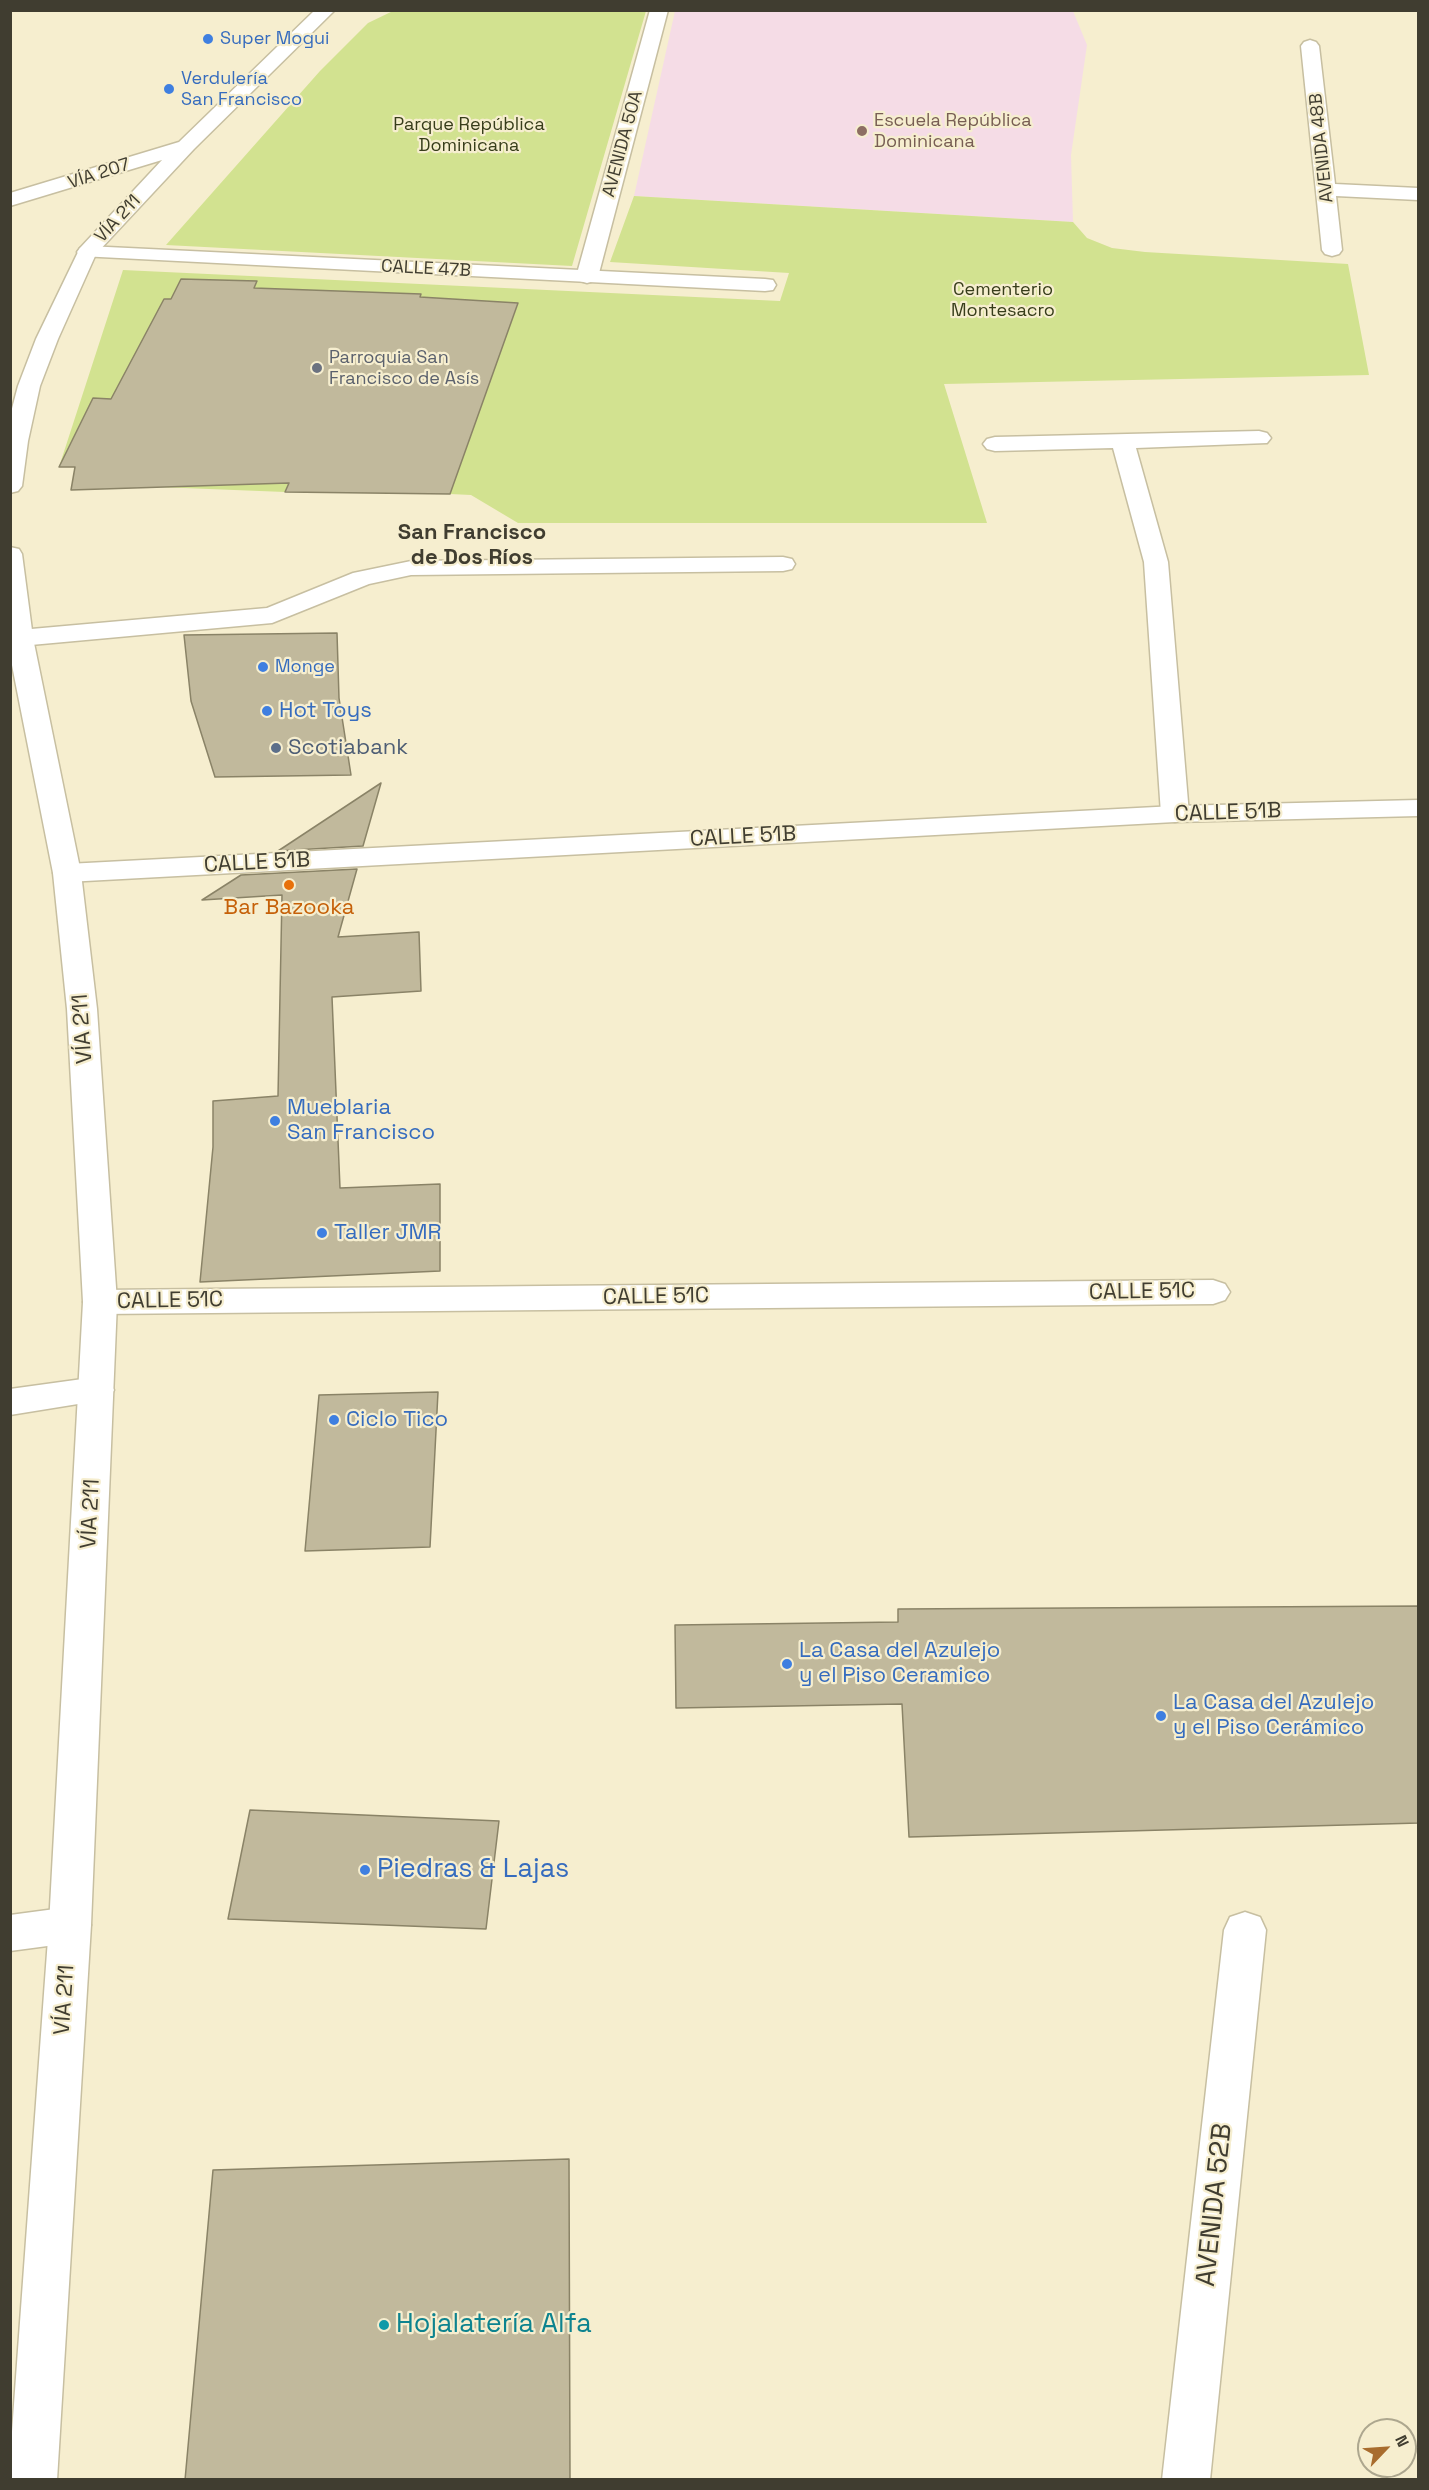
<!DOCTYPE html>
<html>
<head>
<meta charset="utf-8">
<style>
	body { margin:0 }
	#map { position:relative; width:1429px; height:2490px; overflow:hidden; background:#f6eecf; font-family:"Space Grotesk",sans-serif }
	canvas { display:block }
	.frame { position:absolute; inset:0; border:12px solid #403d30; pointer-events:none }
	.north { position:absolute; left:1357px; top:2418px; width:60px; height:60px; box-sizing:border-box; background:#f6eecf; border:2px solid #ada78f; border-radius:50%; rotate:65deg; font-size:16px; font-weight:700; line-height:24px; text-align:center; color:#403d30 }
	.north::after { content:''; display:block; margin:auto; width:21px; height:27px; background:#a86c2e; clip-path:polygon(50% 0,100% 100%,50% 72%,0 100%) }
</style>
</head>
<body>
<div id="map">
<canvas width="1429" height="2490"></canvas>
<div class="frame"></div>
<div class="north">N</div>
</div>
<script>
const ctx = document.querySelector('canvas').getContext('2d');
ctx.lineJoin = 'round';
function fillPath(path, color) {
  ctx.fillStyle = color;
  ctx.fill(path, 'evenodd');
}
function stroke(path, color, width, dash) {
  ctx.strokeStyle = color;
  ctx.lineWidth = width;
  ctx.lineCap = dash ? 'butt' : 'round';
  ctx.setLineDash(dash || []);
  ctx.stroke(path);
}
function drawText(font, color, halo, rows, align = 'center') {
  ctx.font = font + ' "Space Grotesk",sans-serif';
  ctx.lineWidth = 4.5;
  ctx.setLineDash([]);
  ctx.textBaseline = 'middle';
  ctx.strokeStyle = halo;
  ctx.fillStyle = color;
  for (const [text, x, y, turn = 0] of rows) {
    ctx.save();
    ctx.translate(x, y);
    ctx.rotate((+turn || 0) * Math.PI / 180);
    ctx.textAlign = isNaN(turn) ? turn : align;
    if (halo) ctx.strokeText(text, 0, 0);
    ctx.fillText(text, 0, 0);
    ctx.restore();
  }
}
fillPath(new Path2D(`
	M675,11H1073L1087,45L1071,155L1073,222L634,196Z`), '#f5dce6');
fillPath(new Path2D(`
	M395,10L646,11L572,266L166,245L320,71L368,23Z
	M634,196L1073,222L1087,238L1112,248L1145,252L1348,264L1369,375L944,384L987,523H518L471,495L450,494L296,469L285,492L158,487L197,404L93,398L59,467L123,270L780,301L789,273L610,262ZM486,301L518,304L504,342L484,305Z`), '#d2e290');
const building = new Path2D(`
	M181,279L257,281L254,288L421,294L420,297L518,303L450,494L285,492L289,483L71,490L75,467H59L93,398L111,399L164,299H171Z
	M337,633L339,698L351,775L215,777L191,701L184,635Z
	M381,783L363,846L278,851Z
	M357,869L338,937L419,932L421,991L332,997L340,1188L440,1184V1271L200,1282L213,1147V1101L278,1096L282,895L202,900L241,875Z
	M438,1392L430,1547L305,1551L319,1395Z
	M1419,1606V1823L909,1837L902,1704L676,1708L675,1625L898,1622V1609Z
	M250,1810L499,1821L486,1929L228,1919Z
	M569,2159L570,2480H185L213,2170Z`);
fillPath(building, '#c1b99c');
stroke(building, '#8a8367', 1.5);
const service = new Path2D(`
	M650,10H668L598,277L594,281L587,283L580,281L576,277Z
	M1259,431L1267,433L1271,438L1267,443L1136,448L1168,562L1189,814L1185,820L1175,822L1165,820L1161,814L1144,562L1113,448L995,451L987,449L983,444L987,439L995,437Z
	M783,557L792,559L795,564L792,569L783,571L411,575L369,584L272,623L20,646L10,643L11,633L20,630L267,608L353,573L411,561Z
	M1213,1280L1225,1284L1230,1292L1225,1300L1213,1304L100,1314L88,1310L83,1302L88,1294L100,1290Z`);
const minor = new Path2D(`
	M1310,40L1316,42L1319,46L1335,184L1418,188V200L1336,196L1342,250L1339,254L1332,256L1325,254L1322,250L1301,46L1304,42Z
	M87,246L765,279L773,280L776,285L773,290L765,291L80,256L77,252L80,248Z
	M1418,800V816L1175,822L67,882L57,879L53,873L57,867L67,864L1175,806Z
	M97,1377L109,1381L114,1390L109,1399L10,1415V1389Z
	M70,1907L85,1912L91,1925L85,1938L70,1943L10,1951V1915Z
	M1245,1912L1260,1917L1266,1930L1210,2480H1162L1224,1930L1230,1917Z`);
const secondary = new Path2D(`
	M315,10H335L194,149L96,254L58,339L40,386L28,441L22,486L18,491L10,493V416L18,386L36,339L80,248L162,160L10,206V193L179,142Z
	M10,547L19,549L22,554L33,638L81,873L97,1009L117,1302L91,1925L57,2480H10V2459L49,1925L83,1302L67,1009L53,873L10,655Z`);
stroke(service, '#c7bfa1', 3);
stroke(minor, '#c7bfa1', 3);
stroke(secondary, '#c7bfa1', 3);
fillPath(service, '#fff');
fillPath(minor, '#fff');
fillPath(secondary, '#fff');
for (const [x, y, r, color] of [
	[208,39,6,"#3f7fe0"],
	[169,89,6,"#3f7fe0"],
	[862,131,6,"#8d6e63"],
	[317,368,6,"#6b7280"],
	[263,667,6,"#3f7fe0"],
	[267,711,6,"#3f7fe0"],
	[276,748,6,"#5c6f8a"],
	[289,885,6,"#e8710a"],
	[275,1121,6,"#3f7fe0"],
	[322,1233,6,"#3f7fe0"],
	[334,1420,6,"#3f7fe0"],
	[787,1664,6,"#3f7fe0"],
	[1161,1716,6,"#3f7fe0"],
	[365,1870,6,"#3f7fe0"],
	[384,2325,6,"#0f9aa8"]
]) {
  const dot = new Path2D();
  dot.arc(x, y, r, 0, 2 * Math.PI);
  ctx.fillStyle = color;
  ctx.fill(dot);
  stroke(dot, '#f6eecf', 2);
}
drawText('18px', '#366cbe', '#f6eecf', [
	["Super Mogui",220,39],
	["Verdulería",181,79],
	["San Francisco",181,100],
	["Monge",275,667]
], 'left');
drawText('18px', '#785e54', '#f6eecf', [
	["Escuela República",874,121],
	["Dominicana",874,142]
], 'left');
drawText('18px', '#373d1a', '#f6eecf', [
	["Parque República",469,125],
	["Dominicana",469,146],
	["Cementerio",1003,290],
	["Montesacro",1003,311]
]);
drawText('18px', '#403d30', '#f6eecf', [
	["AVENIDA 50A",623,144,-75],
	["AVENIDA 48B",1322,148,-96],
	["VÍA 207",99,174,-18],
	["VÍA 211",118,219,-47],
	["CALLE 47B",426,269,3]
]);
drawText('18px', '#5b616d', '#f6eecf', [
	["Parroquia San",329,358],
	["Francisco de Asís",329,379]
], 'left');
drawText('bold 22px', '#403d30', '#f6eecf', [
	["San Francisco",472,533],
	["de Dos Ríos",472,558]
]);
drawText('22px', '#366cbe', '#f6eecf', [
	["Hot Toys",279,711],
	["Mueblaria",287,1108],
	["San Francisco",287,1133],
	["Taller JMR",334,1233],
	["Ciclo Tico",346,1420],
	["La Casa del Azulejo",799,1651],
	["y el Piso Ceramico",799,1676],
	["La Casa del Azulejo",1173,1703],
	["y el Piso Cerámico",1173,1728]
], 'left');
drawText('22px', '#4e5e75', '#f6eecf', [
	["Scotiabank",288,748]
], 'left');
drawText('22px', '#403d30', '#f6eecf', [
	["CALLE 51B",1228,813,-2],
	["CALLE 51B",743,837,-3],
	["CALLE 51B",257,863,-3],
	["VÍA 211",83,1029,-94],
	["CALLE 51C",1142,1292,-1],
	["CALLE 51C",656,1297,-1],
	["CALLE 51C",170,1301,-1],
	["VÍA 211",91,1514,-87],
	["VÍA 211",65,2000,-86]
]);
drawText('22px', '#c56008', '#f6eecf', [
	["Bar Bazooka",289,908]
]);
drawText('27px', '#366cbe', '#f6eecf', [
	["Piedras & Lajas",377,1870]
], 'left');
drawText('27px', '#403d30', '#f6eecf', [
	["AVENIDA 52B",1215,2205,-84]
]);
drawText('27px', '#0d838f', '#f6eecf', [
	["Hojalatería Alfa",396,2325]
], 'left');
</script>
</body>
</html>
